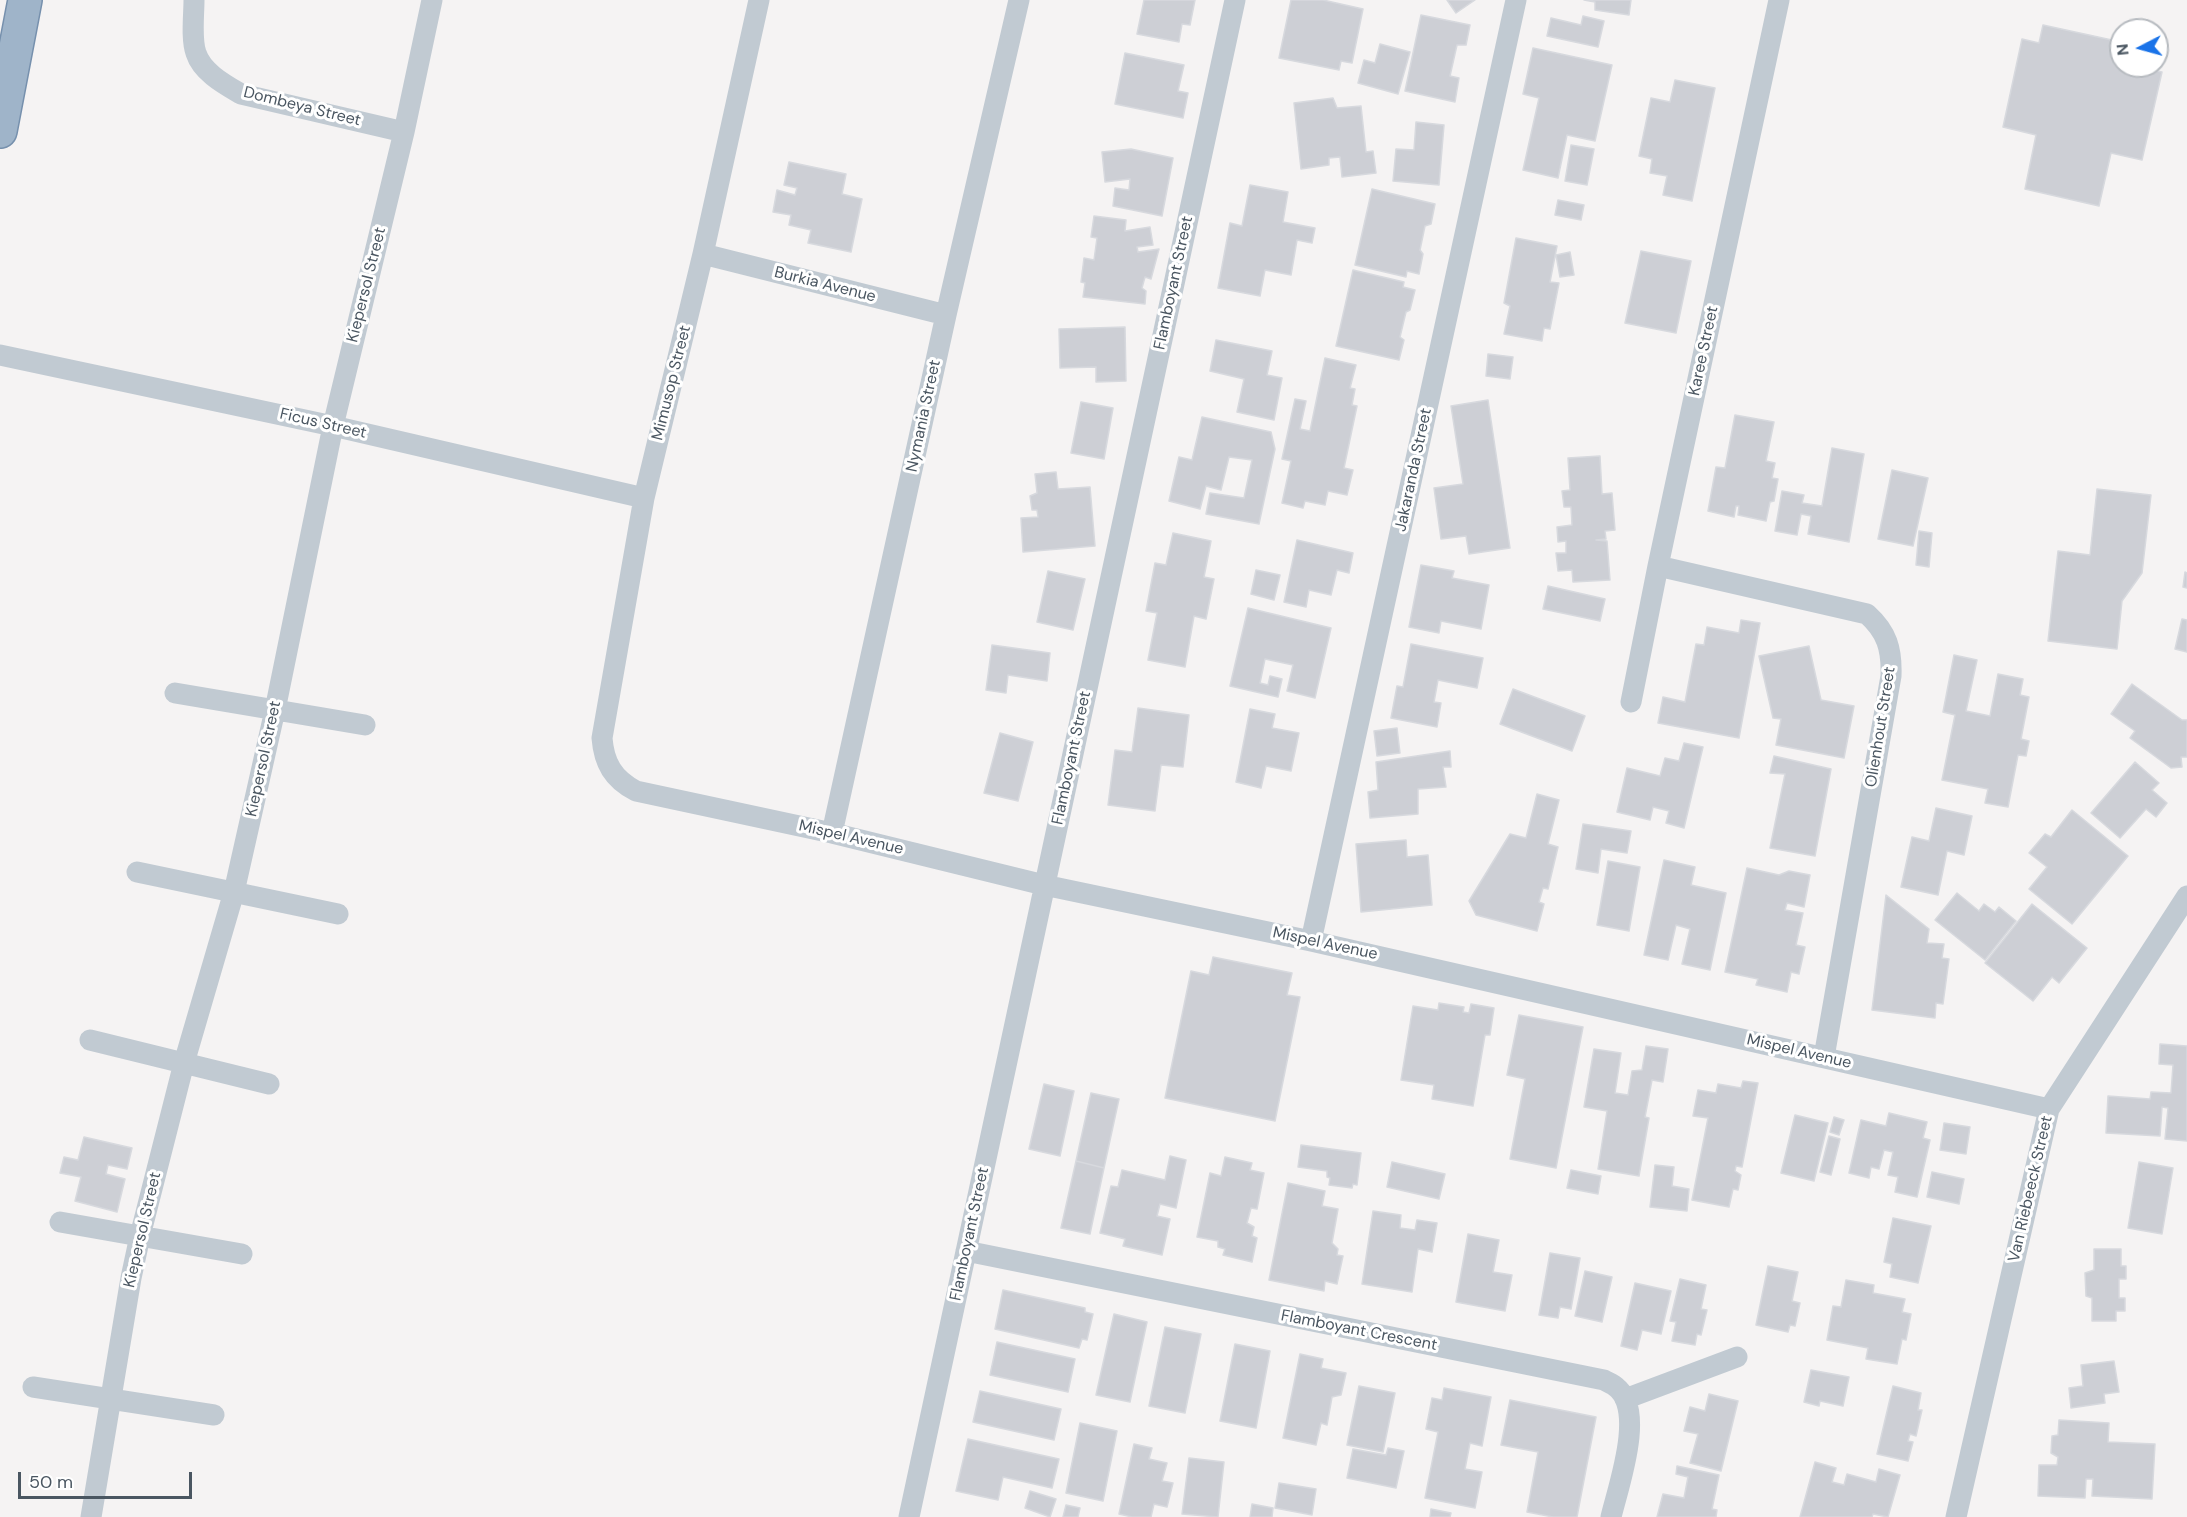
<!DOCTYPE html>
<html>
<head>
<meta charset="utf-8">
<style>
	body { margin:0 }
	#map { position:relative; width:2187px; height:1517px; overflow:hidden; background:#f5f3f3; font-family:"DM Sans",sans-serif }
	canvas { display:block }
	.north { position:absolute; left:2109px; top:18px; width:60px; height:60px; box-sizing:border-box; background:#fff; border:2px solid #b7bbc0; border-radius:50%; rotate:264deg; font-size:16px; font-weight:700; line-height:24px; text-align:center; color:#4a5661 }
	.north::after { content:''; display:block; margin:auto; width:21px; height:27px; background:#1a73e8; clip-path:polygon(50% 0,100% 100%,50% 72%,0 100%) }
	.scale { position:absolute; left:18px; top:1472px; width:174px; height:27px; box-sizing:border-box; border:3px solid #4a5661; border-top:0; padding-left:8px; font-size:18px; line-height:21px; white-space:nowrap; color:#4a5661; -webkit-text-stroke:4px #fff; paint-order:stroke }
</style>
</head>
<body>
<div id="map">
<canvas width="2187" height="1517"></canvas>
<div class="north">N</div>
<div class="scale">50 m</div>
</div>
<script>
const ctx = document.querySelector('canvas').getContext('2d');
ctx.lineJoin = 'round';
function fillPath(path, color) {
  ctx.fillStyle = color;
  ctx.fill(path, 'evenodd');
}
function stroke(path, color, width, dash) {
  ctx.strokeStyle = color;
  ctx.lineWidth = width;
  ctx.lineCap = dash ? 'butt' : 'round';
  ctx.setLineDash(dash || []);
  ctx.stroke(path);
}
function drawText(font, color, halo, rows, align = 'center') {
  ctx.font = font + ' "DM Sans",sans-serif';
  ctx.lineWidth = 6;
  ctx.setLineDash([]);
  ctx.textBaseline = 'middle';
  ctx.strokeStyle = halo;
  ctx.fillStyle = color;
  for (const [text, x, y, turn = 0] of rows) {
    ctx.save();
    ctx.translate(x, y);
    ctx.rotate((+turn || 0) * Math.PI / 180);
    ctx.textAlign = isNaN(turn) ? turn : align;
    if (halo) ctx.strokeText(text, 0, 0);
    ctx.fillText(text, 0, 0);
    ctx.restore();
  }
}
const building = new Path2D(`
	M1144,0H1195L1190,25L1182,24L1179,42L1137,34Z
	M1291,0H1323L1363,9L1352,63L1341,61L1339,70L1279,58Z
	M1447,0H1475L1456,13Z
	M1584,0H1631L1629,15L1595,10V2Z
	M1421,15L1470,25L1466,45H1457L1450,76L1459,78L1455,102L1405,91Z
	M1583,16L1604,21L1598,47L1547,36L1551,18L1581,25Z
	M2043,25L2121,42V66H2143V68L2162,72L2142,160L2111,153L2099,206L2025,189L2036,135L2003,127L2022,39L2039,43Z
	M1380,44L1410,52L1398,94L1358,83L1364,60L1375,63Z
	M1533,48L1612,65L1595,141L1567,135L1558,178L1523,170L1539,98L1523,94Z
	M1125,53L1184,65L1178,91L1188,93L1183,118L1115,104Z
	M1675,80L1715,88L1692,201L1663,195L1667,176L1650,173L1652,159L1639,156L1651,98L1670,102Z
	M1333,98L1337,108L1361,106L1366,152L1373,151L1376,173L1342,177L1340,157L1329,158V165L1301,169L1294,103Z
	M1416,122L1444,125L1439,185L1393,181L1396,149L1414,150Z
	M1571,145L1594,149L1587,185L1565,181Z
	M1131,149L1173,158L1162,216L1113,206L1115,188L1129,190L1130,179L1105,182L1102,152Z
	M789,162L846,174L842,194L862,199L851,252L808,243L811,230L789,225L791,215L773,212L777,190L795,195L797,188L784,185Z
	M1250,185L1288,192L1283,222L1315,228L1312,243L1297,240L1291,275L1265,270L1260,296L1218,288L1230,223L1242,226Z
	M1372,189L1435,204L1431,224L1425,226L1420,250L1423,254L1419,274L1407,271L1406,277L1355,265Z
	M1558,200L1584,205L1581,220L1555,215Z
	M1094,216L1126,220L1125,231L1150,227L1153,245L1137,247L1138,252L1159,249L1151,279L1145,277L1142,288L1146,291L1145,304L1083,297L1085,283L1081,282L1084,258L1094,260L1097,238L1091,237Z
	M1516,238L1557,246L1550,282L1559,283L1550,329L1544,328L1542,341L1504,334L1510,306L1504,303Z
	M1641,251L1691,261L1676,333L1625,323Z
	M1570,252L1574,275L1560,277L1556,255Z
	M1353,270L1404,282L1403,287L1415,290L1410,310L1406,312L1400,337L1404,340L1399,360L1336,346Z
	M1125,327L1126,381L1096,382V367L1060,368L1059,329Z
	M1216,340L1272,351L1267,375L1282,378L1274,420L1237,412L1244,379L1210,371Z
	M1488,354L1513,357L1510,379L1486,376Z
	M1325,358L1356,365L1350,388L1355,389L1352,405L1357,406L1344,468L1353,470L1347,495L1328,491L1325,505L1305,501L1303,508L1282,503L1291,461L1282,459L1295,399L1306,401L1300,429L1310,431Z
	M1488,400L1510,548L1469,554L1466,536L1441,539L1434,488L1463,484L1451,406Z
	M1081,402L1113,408L1104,459L1071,453Z
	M1735,415L1774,422L1766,461L1775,463L1772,478L1778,479L1774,501L1770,502L1766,521L1738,515L1739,506H1736L1734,517L1708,511L1716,467L1725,468Z
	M1202,417L1271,432L1275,449L1259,524L1206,514L1210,493L1244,498L1252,460L1229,457L1221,490L1206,486L1200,509L1169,501L1179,457L1192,460Z
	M1832,448L1864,454L1849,542L1808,534L1811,516L1801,514L1797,535L1775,531L1782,491L1804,495L1802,503L1822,506Z
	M1600,456L1602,494L1612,493L1615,530L1605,531L1606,539L1596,540L1607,541L1610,580L1573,582L1572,570L1558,571L1556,553H1566V541L1558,542L1557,527L1572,525L1571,507H1564L1562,491L1570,490L1568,458Z
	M1892,470L1928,478L1913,546L1878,539Z
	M1056,472L1058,489L1090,487L1095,546L1023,552L1021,518L1038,517L1037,510H1032L1030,496L1037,493L1035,474Z
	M2097,489L2151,495L2142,573L2122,601L2117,649L2048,641L2058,551L2090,555Z
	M1919,531L1932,533L1929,567L1916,565Z
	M1173,533L1211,541L1204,577L1214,579L1206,619L1194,616L1185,667L1148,660L1157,613L1146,611L1155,563L1166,565Z
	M1297,540L1353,553L1349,573L1337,570L1331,595L1309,590L1306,607L1284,602Z
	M1421,565L1454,571L1452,578L1489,585L1481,629L1441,621L1439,633L1409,627Z
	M1256,570L1280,575L1274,600L1251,594Z
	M1048,571L1085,579L1073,630L1037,622Z
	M2185,572L2187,573V588L2183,587Z
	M1548,586L1605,599L1600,621L1543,609Z
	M1248,608L1331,628L1315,698L1287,691L1293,665L1265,659L1260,683L1268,685L1270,676L1282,679L1278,697L1230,686Z
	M2182,619L2187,620V652L2175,649Z
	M1741,620L1760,623L1739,738L1658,723L1663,697L1685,702L1696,644L1704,645L1707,627L1739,633Z
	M1411,644L1483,658L1477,688L1438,680L1434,702L1441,703L1437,727L1391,718L1397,686L1403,687Z
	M992,645L1050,653L1047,681L1008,675L1006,693L986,690Z
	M1809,646L1821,700L1854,706L1844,758L1776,745L1781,719L1773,718L1759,656Z
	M1954,655L1977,660L1966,711L1990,716L1998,674L2023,679L2020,695L2029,697L2021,739L2029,741L2026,756L2018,755L2008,807L1985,803L1988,789L1942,780L1955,715L1943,712Z
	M2132,684L2182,720H2187V757H2181L2182,767L2171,768L2130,738L2135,731L2111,714Z
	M1513,689L1585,716L1572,751L1500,724Z
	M1138,708L1189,715L1183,767L1161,765L1155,811L1108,805L1115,750L1132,752Z
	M1250,709L1275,714L1272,728L1299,733L1291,771L1266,766L1261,788L1236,782Z
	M1397,728L1400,753L1377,756L1374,731Z
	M1000,733L1033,742L1018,801L984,793Z
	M1684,743L1703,747L1684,828L1666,823L1669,811L1653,807L1650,820L1617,812L1627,768L1660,776L1665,758L1679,761Z
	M1450,751L1451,767H1443L1446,787L1418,789V814L1370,818L1368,792L1378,790L1376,762Z
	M1774,756L1831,769L1815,856L1770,848L1785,774L1770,773Z
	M2135,762L2159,783L2152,790L2167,803L2156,817L2146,809L2120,838L2091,813Z
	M1537,794L1559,800L1548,844L1558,847L1548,889L1543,888L1539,902L1544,904L1537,931L1476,915L1469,901L1510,834L1526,838Z
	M1936,808L1972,816L1964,855L1947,851L1938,895L1901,887L1912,837L1929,841Z
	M2072,810L2128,856L2072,924L2029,889L2047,867L2029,853L2045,834L2051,837Z
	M1583,824L1631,831L1627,853L1601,849L1598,873L1576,869Z
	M1406,840L1407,857L1428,855L1432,905L1361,912L1356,844Z
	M1664,860L1695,867L1691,885L1726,893L1710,970L1682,964L1690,929L1676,925L1668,960L1644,955Z
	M1608,861L1640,867L1629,931L1597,925Z
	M1747,868L1779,875L1789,871L1810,875L1804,907L1787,903L1785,910L1803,913L1796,945L1805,947L1799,974L1791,972L1787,992L1756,985L1758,979L1725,972Z
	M1957,893L1979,911L1984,904L1995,912L1999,907L2016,921L1985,960L1935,920Z
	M1886,895L1929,929L1927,943L1944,944L1942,958L1949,959L1943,1004L1936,1003L1935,1018L1872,1010Z
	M2032,904L2087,948L2059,983L2052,977L2033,1001L1985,963Z
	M1213,957L1292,973L1287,995L1300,997L1275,1121L1165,1098L1191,971L1209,975Z
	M1439,1003L1464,1007L1463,1012L1469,1013L1471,1004L1494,1008L1490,1035H1485L1473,1106L1432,1099L1434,1085L1401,1080L1413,1006L1438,1010Z
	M1519,1015L1583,1027L1556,1168L1510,1159L1525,1079L1507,1075Z
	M2160,1044L2187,1046V1141L2165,1139L2168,1108L2162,1107L2160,1136L2106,1133L2108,1096L2150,1099L2151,1092L2171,1093L2173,1065L2159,1064Z
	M1646,1046L1668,1049L1663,1082L1652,1080L1645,1117L1649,1118L1639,1176L1598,1169L1607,1111L1584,1107L1594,1049L1621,1053L1615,1093L1628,1095L1632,1071L1642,1070Z
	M1743,1081L1758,1083L1742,1167L1736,1166L1735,1171L1741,1175L1738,1190L1733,1189L1729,1207L1692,1200L1708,1118L1693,1116L1698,1090L1716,1093L1718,1084L1741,1088Z
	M1044,1084L1074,1091L1060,1156L1029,1149Z
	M1091,1093L1119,1099L1104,1168L1076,1161Z
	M1889,1113L1927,1122L1923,1138L1930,1140L1917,1197L1895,1192L1898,1177L1888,1175L1893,1152L1884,1150L1879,1169L1871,1167L1869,1178L1849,1173L1861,1120L1886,1126Z
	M1795,1115L1828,1123L1814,1181L1781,1173Z
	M1834,1117L1844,1120L1839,1135L1830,1132Z
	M1944,1123L1970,1127L1966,1154L1940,1150Z
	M1829,1136L1840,1139L1831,1175L1820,1172Z
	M84,1137L132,1148L127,1169L108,1165L106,1174L125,1179L117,1212L75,1201L81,1177L60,1173L64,1157L78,1160Z
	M1301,1145L1361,1153L1357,1185L1353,1184L1352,1188L1329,1185L1330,1178L1327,1177V1171L1298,1167Z
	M1170,1156L1186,1160L1176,1208L1160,1204L1157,1216L1170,1219L1162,1255L1123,1246L1125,1239L1100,1233L1111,1186L1118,1187L1122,1170L1165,1180Z
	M1225,1157L1252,1163L1250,1170L1264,1173L1257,1209L1251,1208L1247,1223L1254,1227L1252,1236L1257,1238L1252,1262L1223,1255L1225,1249L1218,1247V1241L1197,1237L1210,1173L1221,1176Z
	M1076,1161L1104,1168L1090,1234L1061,1228Z
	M1392,1162L1445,1174L1439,1199L1387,1187Z
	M2139,1162L2173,1168L2162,1234L2128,1228Z
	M1655,1165L1674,1167L1672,1186L1689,1189L1687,1211L1650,1207Z
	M1571,1170L1601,1176L1598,1194L1567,1188Z
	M1932,1172L1964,1179L1959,1204L1927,1197Z
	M1288,1183L1325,1191L1322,1206L1338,1209L1332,1243L1338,1249L1337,1255L1343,1256L1337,1284L1325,1281L1324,1291L1269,1280Z
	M1373,1211L1401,1215L1400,1228L1415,1230L1417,1220L1437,1223L1432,1252L1418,1249L1412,1292L1362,1284Z
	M1893,1218L1931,1226L1918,1283L1890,1277L1892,1264L1884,1262Z
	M1468,1234L1499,1240L1493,1272L1512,1275L1505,1311L1456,1302Z
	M2094,1249H2121V1266H2126V1279H2119V1298H2125V1311H2116V1321H2092V1298L2086,1296L2085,1273L2094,1270Z
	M1550,1253L1580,1258L1571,1309L1560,1307L1558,1318L1539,1315Z
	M1768,1266L1798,1272L1792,1301L1800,1303L1795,1326L1790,1325L1788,1332L1756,1325Z
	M1585,1271L1612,1277L1602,1322L1575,1316Z
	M1680,1279L1706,1285L1701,1309L1707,1310L1701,1335L1697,1334L1695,1345L1672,1341L1676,1322L1670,1321Z
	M1846,1280L1874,1285L1873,1293L1905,1299L1902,1312L1911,1314L1906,1340L1902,1339L1897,1364L1866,1359L1868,1348L1827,1340L1833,1306L1841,1307Z
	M1635,1283L1671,1291L1661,1334L1642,1330L1637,1350L1621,1346Z
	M1003,1290L1085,1308V1312L1093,1314L1087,1340L1082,1339L1079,1348L995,1329Z
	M1114,1314L1147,1322L1130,1402L1096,1395Z
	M1165,1327L1201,1334L1185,1413L1149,1406Z
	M997,1342L1075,1359L1068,1392L990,1375Z
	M1235,1344L1270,1351L1256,1428L1220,1421Z
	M1300,1354L1323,1359L1321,1368L1346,1373L1341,1395L1332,1397L1327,1425L1321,1423L1316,1445L1283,1438Z
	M2114,1361L2119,1392L2104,1394L2105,1403L2071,1408L2069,1388L2083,1386L2081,1365Z
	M1811,1370L1849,1377L1843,1406L1820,1401L1819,1406L1804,1402Z
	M1359,1386L1395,1393L1383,1452L1347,1445Z
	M1893,1386L1921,1393L1918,1410H1922L1916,1436L1910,1434L1908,1441L1913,1442L1908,1461L1877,1454Z
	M1444,1388L1491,1397L1482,1446L1470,1443L1465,1469L1482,1472L1475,1508L1425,1498L1438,1432L1426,1429L1432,1398L1442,1400Z
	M980,1391L1061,1409L1054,1440L973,1422Z
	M1709,1394L1738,1401L1721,1471L1690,1463L1698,1434L1684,1431L1690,1407L1705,1411Z
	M1510,1400L1596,1417L1577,1517H1553L1527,1512L1538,1452L1501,1445Z
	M2059,1420L2109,1423L2108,1442L2155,1444L2152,1499L2092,1496L2093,1479H2086L2085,1498L2038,1496L2039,1465H2057L2058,1457L2051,1453L2052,1436L2058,1435Z
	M1080,1423L1117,1431L1103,1501L1066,1493Z
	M968,1439L1059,1459L1052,1488L1003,1477L998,1500L956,1491Z
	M1134,1444L1152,1448L1149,1459L1167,1463L1162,1481L1173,1483L1167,1507L1154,1504L1151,1517H1132L1119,1514Z
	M1388,1448L1404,1451L1396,1488L1347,1478L1353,1449L1386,1455Z
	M1189,1458L1224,1462L1218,1517L1182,1514Z
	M1815,1462L1836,1468L1832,1482L1844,1485L1847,1474L1876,1482L1879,1469L1900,1475L1888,1517L1873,1514L1872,1517H1800Z
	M1677,1466L1719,1475L1712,1509L1717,1510L1716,1517H1657L1663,1494L1684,1498L1688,1477L1676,1474Z
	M1279,1483L1316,1489L1312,1515L1275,1508Z
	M1030,1491L1056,1499L1050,1517L1025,1508Z
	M1252,1504L1273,1508L1272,1517H1250Z
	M1066,1505L1080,1508L1078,1517H1063Z
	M1431,1509L1451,1513L1450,1517H1430Z`);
fillPath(building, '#cdcfd5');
stroke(building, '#d7d9de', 1.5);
const trunk = new Path2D(`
	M0,131L25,0`);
stroke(trunk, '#7690ad', 36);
stroke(new Path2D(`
	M194,0C194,15 191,39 196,53C202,72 224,84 241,94L404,132
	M759,0L703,254L644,498L602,738C604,763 613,779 636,791L832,833L1044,885L1311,941L2049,1109
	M703,254L946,315
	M0,355L333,426L644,498
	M1658,566L1867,614C1887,632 1892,649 1891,676L1824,1057
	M175,693L365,725
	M1631,702L1658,566L1779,0
	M832,833L946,315L1019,0
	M137,872L338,914
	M1311,941L1516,0
	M90,1040L269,1084
	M60,1222L242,1254
	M966,1251L1604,1380C1607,1382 1613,1384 1616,1387C1646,1410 1618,1487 1611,1517
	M33,1387L214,1415
	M1625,1399L1737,1357
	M91,1517L131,1278L140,1236L184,1063L234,892L275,710L333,426L404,132L432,0
	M909,1517L1235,0
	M1956,1517L2049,1109L2187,896`), '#c1cad2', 21);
stroke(trunk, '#9fb4c9', 33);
drawText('16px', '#4a5661', '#fff', [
	["Dombeya Street",302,107,14],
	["Flamboyant Street",1174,283,-78],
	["Kiepersol Street",367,285,-76],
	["Burkia Avenue",825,285,14],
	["Karee Street",1704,351,-78],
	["Mimusop Street",672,383,-76],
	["Nymania Street",924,416,-78],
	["Ficus Street",323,424,13],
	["Jakaranda Street",1414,470,-78],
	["Olienhout Street",1881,727,-81],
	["Flamboyant Street",1072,758,-78],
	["Kiepersol Street",264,759,-78],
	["Mispel Avenue",851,838,13],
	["Mispel Avenue",1325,944,12],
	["Mispel Avenue",1799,1052,13],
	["Van Riebeeck Street",2031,1189,-77],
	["Kiepersol Street",143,1230,-77],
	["Flamboyant Street",970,1234,-78],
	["Flamboyant Crescent",1359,1331,11]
]);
</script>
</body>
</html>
